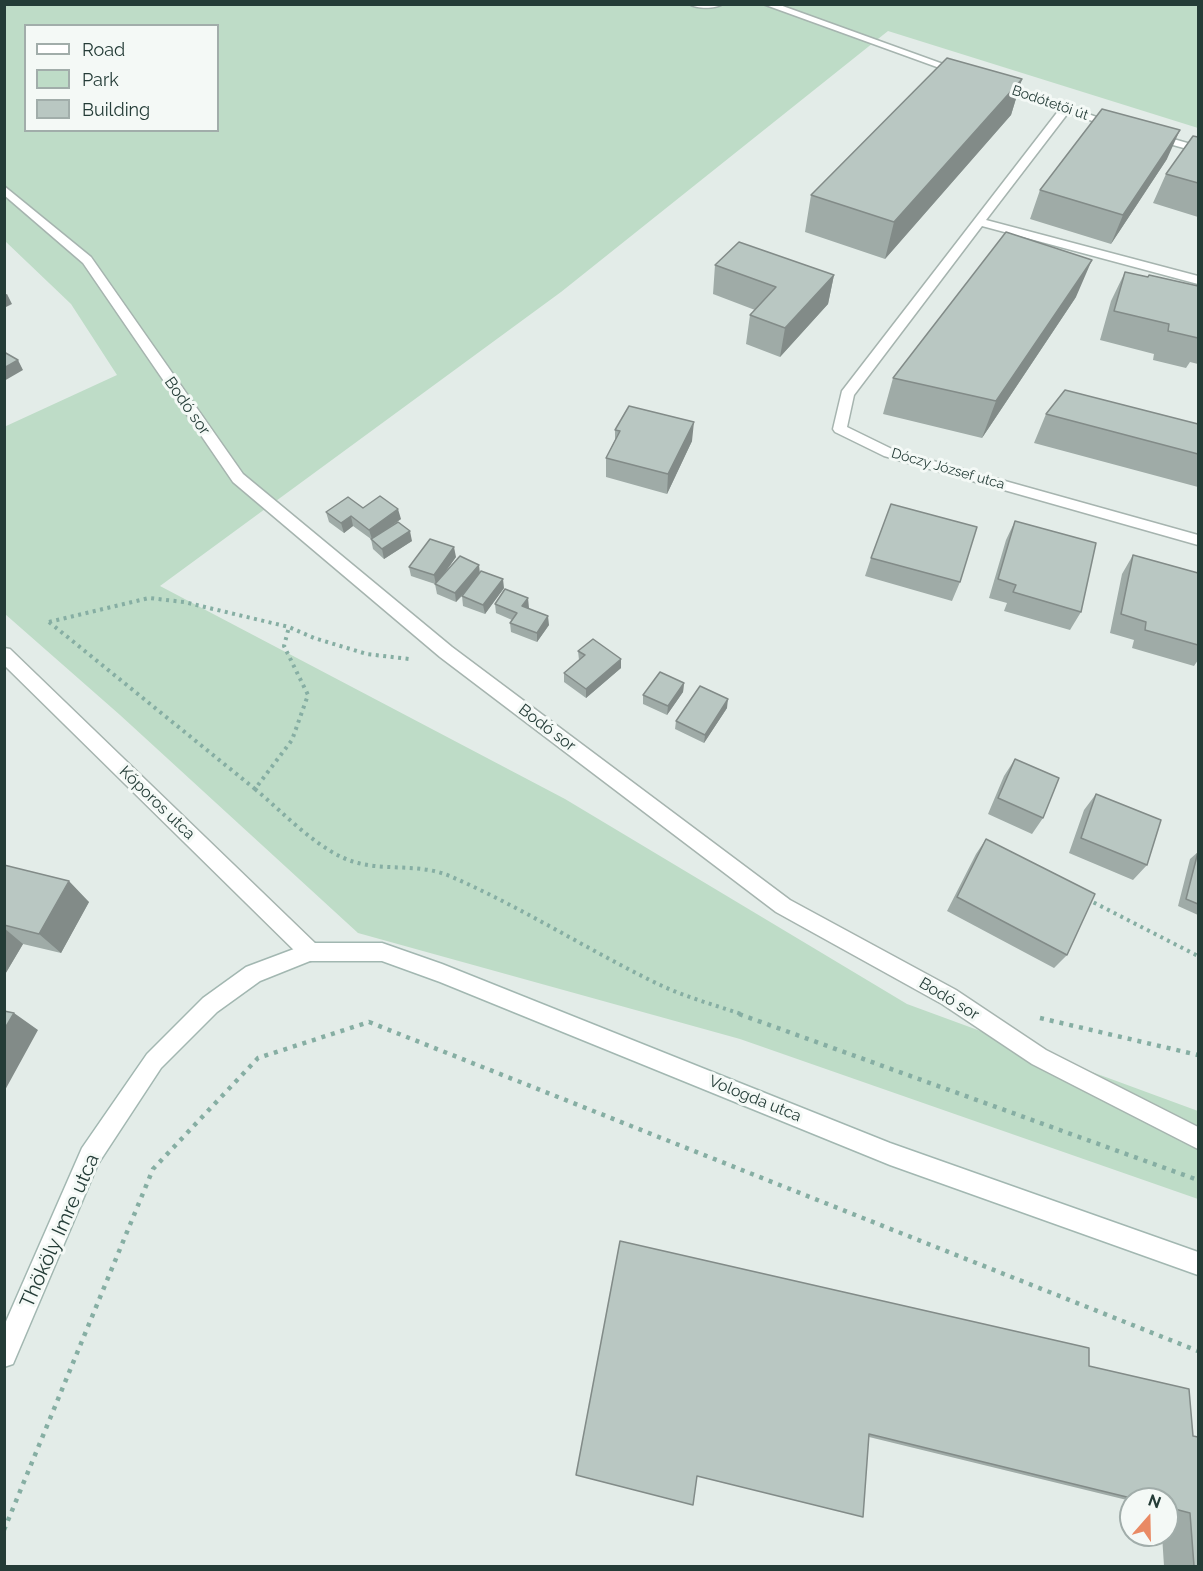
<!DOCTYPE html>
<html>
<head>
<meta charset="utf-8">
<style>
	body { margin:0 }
	#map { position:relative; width:1203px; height:1571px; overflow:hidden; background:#e3ece8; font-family:Raleway,sans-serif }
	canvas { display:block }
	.frame { position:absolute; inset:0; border:6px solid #243c37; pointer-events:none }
	.legend { position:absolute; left:24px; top:24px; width:195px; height:108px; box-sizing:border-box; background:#f4f9f6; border:2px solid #a1adaa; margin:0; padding:8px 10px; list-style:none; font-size:18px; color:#243c37 }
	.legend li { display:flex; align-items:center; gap:12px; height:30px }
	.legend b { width:30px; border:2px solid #a1adaa }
	.north { position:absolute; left:1119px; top:1487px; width:60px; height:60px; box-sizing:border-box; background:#f4f9f6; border:2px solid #a1adaa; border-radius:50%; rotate:20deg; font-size:16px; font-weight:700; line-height:24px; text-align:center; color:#243c37 }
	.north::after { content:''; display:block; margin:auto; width:21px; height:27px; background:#e98a64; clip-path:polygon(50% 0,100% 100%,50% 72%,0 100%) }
</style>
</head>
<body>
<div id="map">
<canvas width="1203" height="1571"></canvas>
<div class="frame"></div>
<ul class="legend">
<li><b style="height:8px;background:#fff"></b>Road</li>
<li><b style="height:16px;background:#bedcc7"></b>Park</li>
<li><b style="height:16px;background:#b9c7c2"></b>Building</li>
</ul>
<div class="north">N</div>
</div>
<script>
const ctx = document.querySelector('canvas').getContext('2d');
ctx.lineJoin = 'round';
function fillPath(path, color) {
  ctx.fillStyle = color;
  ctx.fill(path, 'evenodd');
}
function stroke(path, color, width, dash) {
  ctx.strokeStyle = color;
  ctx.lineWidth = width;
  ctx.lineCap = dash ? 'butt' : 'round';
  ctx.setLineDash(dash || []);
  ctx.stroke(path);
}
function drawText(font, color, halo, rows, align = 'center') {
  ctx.font = font + ' Raleway,sans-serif';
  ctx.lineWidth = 6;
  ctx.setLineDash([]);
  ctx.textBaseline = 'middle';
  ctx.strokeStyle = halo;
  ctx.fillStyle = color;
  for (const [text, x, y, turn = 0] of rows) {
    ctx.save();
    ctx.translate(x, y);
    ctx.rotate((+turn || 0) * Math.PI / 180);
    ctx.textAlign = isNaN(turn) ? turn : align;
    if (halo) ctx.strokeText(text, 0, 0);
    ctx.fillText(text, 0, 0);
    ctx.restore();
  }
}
fillPath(new Path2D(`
	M5,5H1198V128L888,31L561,292L160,586L565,799L907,1004L1198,1111V1199L740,1039L358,933L120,715L5,614L4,427L117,375L71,304L5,241ZM26,26H218V130H26Z`), '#bedcc7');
const street = new Path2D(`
	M689,4H723C715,9 697,9 689,4Z
	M763,4H777L968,73L959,75Z
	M995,81L1122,126L1117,129L1068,113L986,220L1198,276V284L982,226L854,395L847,427L894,450L1198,535V545L884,456L835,432L833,429L842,391L1059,110L991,86L990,84Z
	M1152,133L1198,146V152L1148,138L1147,136Z
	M4,186L91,257L243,474L452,647L790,900L956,990L1046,1050L1198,1127V1149L1032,1064L942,1004L776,912L440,657L233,482L83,263L4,195Z
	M4,648L10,649L317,945L320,952L317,959L310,961L303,959L4,665Z`);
const secondary = new Path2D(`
	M310,943H382L442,964L890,1143L1198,1252V1275L890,1165L440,982L382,961H310L260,981L217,1012L161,1068L98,1164L13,1364L4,1367V1326L82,1148L147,1054L203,998L246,967Z`);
stroke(street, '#a6b4af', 3);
stroke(secondary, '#a2b7b1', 3);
stroke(new Path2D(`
	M49,622L255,789L292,740L308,695L284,646L289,627
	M49,622L149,598L184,602L289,627L314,638L367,654L409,659
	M255,789C284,813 321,854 358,863C390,871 421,863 452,877C523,908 588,950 658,984C685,997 715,1005 744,1015
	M1087,899L1198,956`), '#86aea3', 4, [3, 4.5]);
stroke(new Path2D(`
	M739,1014L1198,1180
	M1040,1018L1198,1055
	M4,1530L153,1169L258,1058L369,1022L1198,1351`), '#86aea3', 4.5, [4, 6]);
fillPath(street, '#fff');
fillPath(secondary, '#fff');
fillPath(new Path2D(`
	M1022,79L1011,115L885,259L805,232L811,195Z
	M1198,137V217L1153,203L1166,174Z
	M1167,159L1111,244L1030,219L1040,190Z
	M715,265L834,275L828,304L780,357L746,344L750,315L755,310L713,294Z
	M1125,272L1148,277L1149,275L1198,286V364L1190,362L1186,368L1153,360L1154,354L1100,340L1111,301Z
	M1076,297L982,438L883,414L893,378Z
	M1046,414L1198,424V487L1034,443Z
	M615,430L692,441L667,494L606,477V458L615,440Z
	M363,508L401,519L380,533L412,541L384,559L373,549L371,539L353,526L344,533L329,522L326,512Z
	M1015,521L1081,612L1070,630L1004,611L1007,603L989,598L1006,540Z
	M1133,555L1198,573V660L1194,666L1132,648L1134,640L1110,633L1122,574Z
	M456,557L440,579L480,572L504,588L485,614L463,606L462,596L456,602L437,594L435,584L411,576L409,567Z
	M871,558L960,582L952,601L865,576Z
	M528,598V608L549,625L537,642L511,632L510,623L512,620L496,613L495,604Z
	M578,651L621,668L586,698L564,682V673L579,660Z
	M684,683L683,692L667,715L643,704V695Z
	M727,708L704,743L675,729L676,721Z
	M1015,759L1043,818L1032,834L988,814L1004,776Z
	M1096,794L1147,865L1133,880L1069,853L1084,810Z
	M986,839L1067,955L1054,968L947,911L976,854Z
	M1198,852V915L1178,906L1190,859Z
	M4,865L89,902L61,953L23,944L4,976Z
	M1089,1366L1193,1436L1198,1566H1164L1162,1535H1167V1499H1131V1501L869,1437L697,1476L576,1475Z`), '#9faba7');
fillPath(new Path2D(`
	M1022,79L1011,115L885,259L894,222Z
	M1180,130L1167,159L1111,244L1123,215Z
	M1092,260L1076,297L982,438L996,401Z
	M834,275L828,304L780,357L785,328Z
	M7,294L12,304L4,308V295Z
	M18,360L23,370L4,381V368Z
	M694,422L692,441L667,494L668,474Z
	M398,509L401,519L372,539L369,530Z
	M351,516L353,526L344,533L341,523Z
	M410,531L412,541L384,559L382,549Z
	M454,547L456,557L436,585L434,575Z
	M479,565L480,574L456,602L455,593Z
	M503,579L504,588L485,614L483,605Z
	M528,598L529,608L523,615L522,606Z
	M548,616L549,625L537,642V633Z
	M621,659V668L586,698V689Z
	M684,683L683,692L667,715L668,706Z
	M728,699L727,708L704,743L705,735Z
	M69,881L89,902L61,953L39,934Z
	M4,928L23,944L4,976Z
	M14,1013L38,1030L4,1092V1030Z`), '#828b88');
const building = new Path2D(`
	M947,58L1022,79L894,222L811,195Z
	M1102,109L1180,130L1123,215L1040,190Z
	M1193,136L1198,137V183L1166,174Z
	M1006,232L1092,260L996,401L893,378Z
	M739,242L834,275L785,328L750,315L776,287L715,265Z
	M1125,272L1148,277L1149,275L1198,286V338L1168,331L1169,324L1114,311Z
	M4,352L18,360L4,368Z
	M1065,390L1198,424V454L1046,414Z
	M629,406L694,422L668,474L606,458L620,431L615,430Z
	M380,496L398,509L369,530L351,516L341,523L326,512L348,497L363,508Z
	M891,504L977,527L960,582L871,558Z
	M1015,521L1096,543L1081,612L1013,592L1016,585L998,579Z
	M398,522L410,531L382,549L371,539Z
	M430,539L454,547L434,575L409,567Z
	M1133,555L1198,573V645L1145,630L1146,622L1121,614Z
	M460,556L479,565L455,593L435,584Z
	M481,571L503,579L483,605L462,596Z
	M505,589L528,598L522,606L548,616L537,633L510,623L517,613L495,604Z
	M593,639L621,659L586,689L564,673L585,655L578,651Z
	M660,672L684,683L668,706L643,695Z
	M700,686L728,699L705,735L676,721Z
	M1015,759L1059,778L1043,818L998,798Z
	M1096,794L1161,820L1147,865L1081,838Z
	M986,839L1095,894L1067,955L957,897Z
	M1198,852V904L1186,899Z
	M4,865L69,881L39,934L4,925Z
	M4,1011L14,1013L4,1030Z
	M620,1241L1089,1348V1366L1189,1389L1193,1436L1198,1437V1566H1194L1190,1513L1167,1507V1499H1135L869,1434L863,1517L697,1476L693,1505L576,1475Z`);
fillPath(building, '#b9c7c2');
stroke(building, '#828b88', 1.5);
drawText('14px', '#243c37', '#f4f9f6', [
	["Bodótetői út",1050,103,19],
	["Dóczy József utca",948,469,16]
]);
drawText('16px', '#243c37', '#f4f9f6', [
	["Bodó sor",187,406,55],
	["Bodó sor",547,728,37],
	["Kőporos utca",157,803,44],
	["Bodó sor",949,999,31],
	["Vologda utca",755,1099,22]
]);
drawText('20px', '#243c37', '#f4f9f6', [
	["Thököly Imre utca",60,1231,-66]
]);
</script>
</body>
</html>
